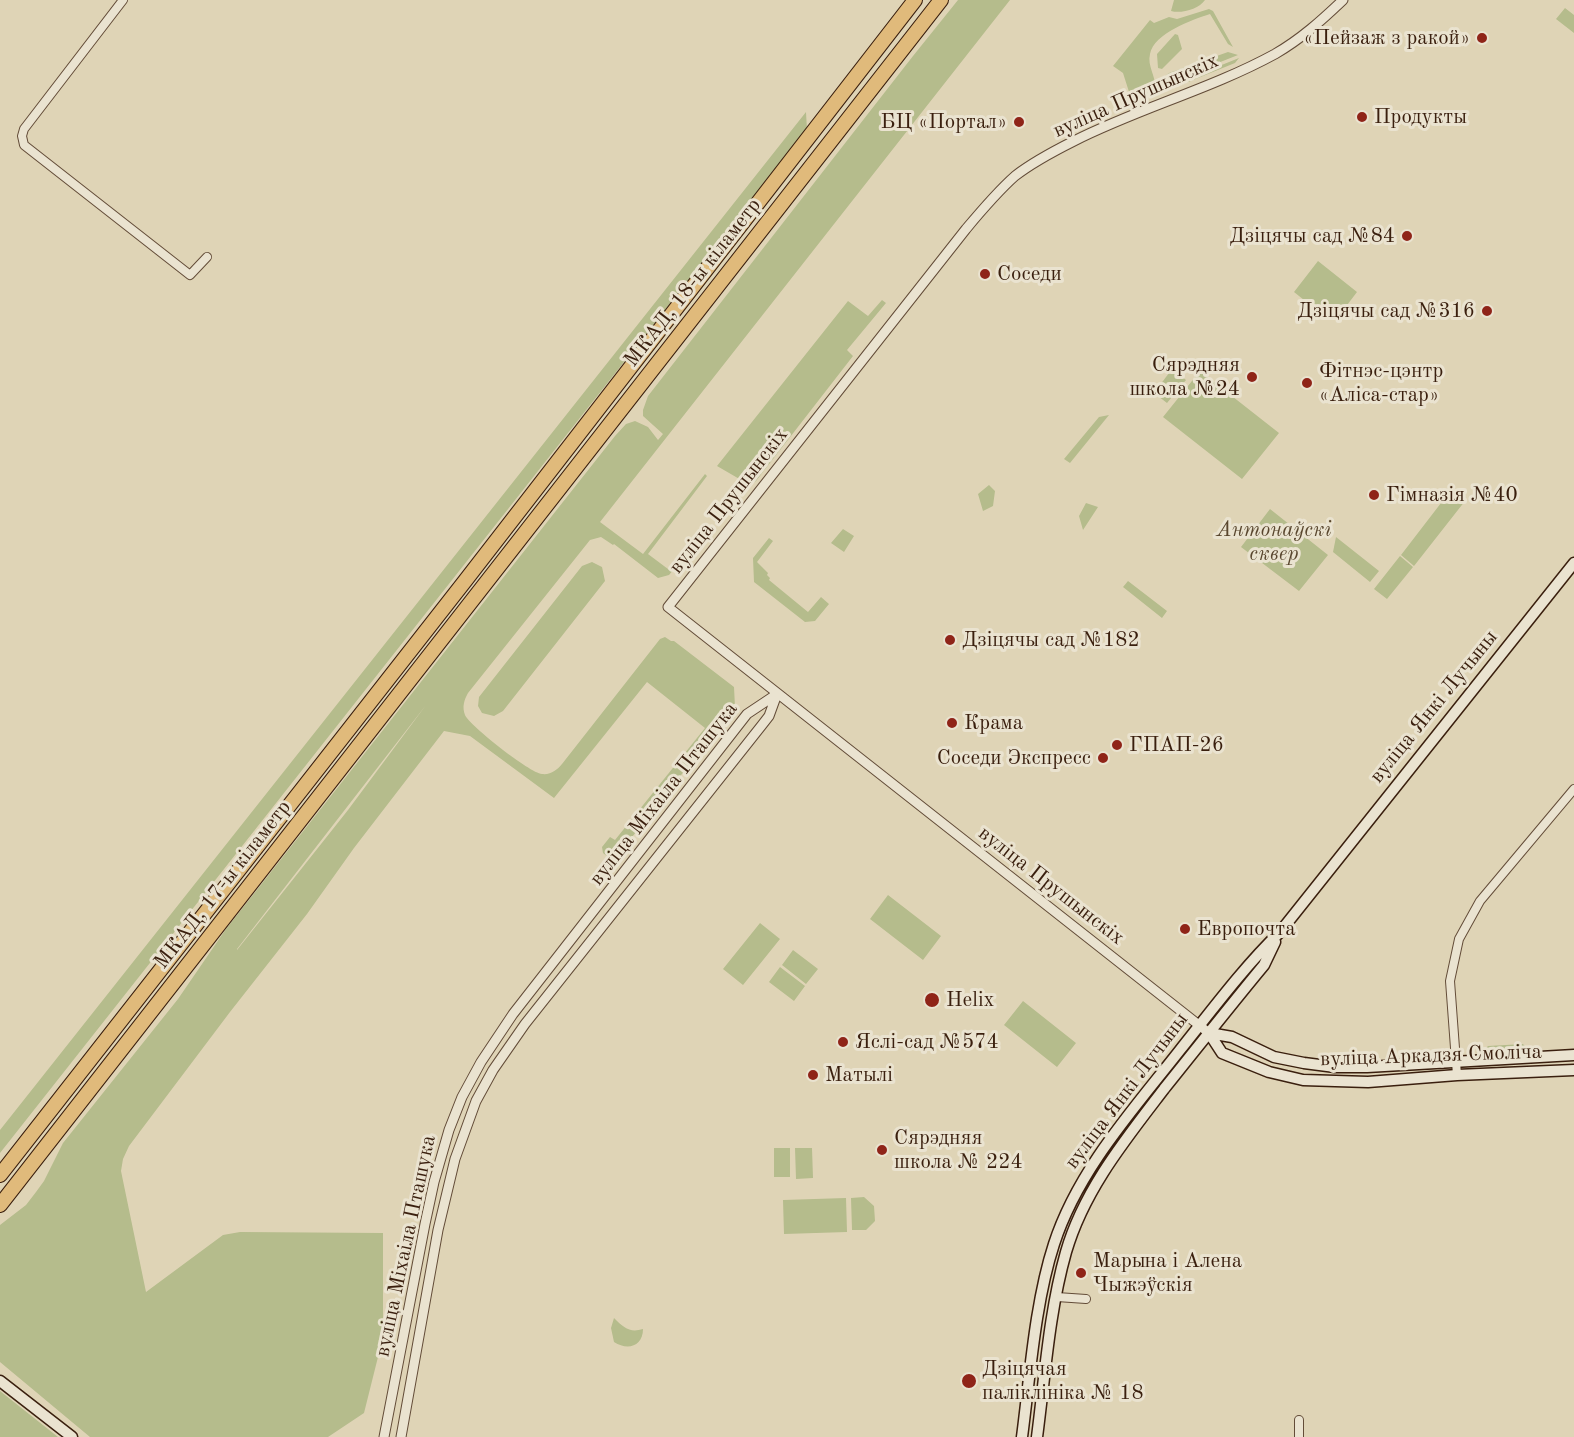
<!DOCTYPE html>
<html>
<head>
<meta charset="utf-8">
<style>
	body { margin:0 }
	canvas { display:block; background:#dfd4b6 }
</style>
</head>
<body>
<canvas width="1574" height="1437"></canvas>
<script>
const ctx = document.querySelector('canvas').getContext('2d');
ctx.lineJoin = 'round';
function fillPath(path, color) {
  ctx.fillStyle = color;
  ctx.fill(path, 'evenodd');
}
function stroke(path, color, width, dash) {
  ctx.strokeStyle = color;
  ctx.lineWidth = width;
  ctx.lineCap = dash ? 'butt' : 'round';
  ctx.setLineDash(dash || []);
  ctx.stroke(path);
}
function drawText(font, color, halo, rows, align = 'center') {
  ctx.font = font + ' "Old Standard TT",serif';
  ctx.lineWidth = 6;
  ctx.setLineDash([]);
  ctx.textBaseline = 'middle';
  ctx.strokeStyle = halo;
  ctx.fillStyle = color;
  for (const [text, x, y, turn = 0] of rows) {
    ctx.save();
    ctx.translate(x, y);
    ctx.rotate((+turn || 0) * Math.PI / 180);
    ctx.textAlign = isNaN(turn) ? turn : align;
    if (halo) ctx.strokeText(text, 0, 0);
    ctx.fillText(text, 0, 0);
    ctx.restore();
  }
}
fillPath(new Path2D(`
	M958,0H1010L600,522L643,554L705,474L707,476L648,554L668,569H674L669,575L658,578L614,544L613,545L601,537L590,540L468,693C464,700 462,707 465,715C470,726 530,773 542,774C551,775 557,770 562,764L660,639L665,637L671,641H674L734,687L735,707L613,861L603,853L602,847L610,837L615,840L705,728L647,682L554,798L470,736L444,731L354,848L307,914L230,1012L129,1146L123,1159L121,1171L146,1292L223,1235L240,1232L383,1233V1337L364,1413L328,1437H90L0,1362V1225L26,1205L36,1192L44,1181L63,1143L178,999L226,929L615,436L626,424L635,421L648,427L658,440L663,434L643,416V410L648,396L913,56ZM426,705L348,810L237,950V949Z
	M1174,0H1205C1199,9 1181,14 1171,11Z
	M1565,8L1574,15V33L1556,19Z
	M1209,9L1213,11L1233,47L1228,44L1210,14C1192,20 1154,33 1150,54C1147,66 1156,76 1155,87L1143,97L1140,91L1130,95L1123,73L1113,66L1150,20L1154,23L1169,17L1177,19Z
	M1175,34L1178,35L1182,49L1162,69L1158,68L1157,54Z
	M1228,52L1238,55L1165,84V76L1169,73Z
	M1239,58L1235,63L1171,89L1167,87Z
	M806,112L807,130L0,1153V1130Z
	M1318,261L1357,292L1338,317L1324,306L1319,312L1294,292Z
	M882,300L886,303L847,350L853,356L756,481L752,484H748L717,466L848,301L868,316Z
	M1172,369L1186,380L1167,403L1154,393Z
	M1200,371L1279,433L1242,479L1163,417Z
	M1109,415L1070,463L1064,459L1099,417Z
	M989,485L995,491L993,506L983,511L978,494Z
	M1451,490L1465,501L1414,566L1401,555Z
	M1086,503L1098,507L1083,530L1079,516Z
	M1270,509L1328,555L1299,591L1241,547Z
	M843,529L854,536L844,552L831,543Z
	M1336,537L1379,571L1370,582L1333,552Z
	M769,538L773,541L757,562L768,573L767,575L770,578L769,580L808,612L821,597L829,604L815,621L805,622L754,582L753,558Z
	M1400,556L1413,567L1387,599L1374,589Z
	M592,562L602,567L605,581L503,711L494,716L482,713L478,706L479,697L582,566Z
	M1128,581L1167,611L1162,618L1123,587Z
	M888,895L941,936L923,960L870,919Z
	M760,923L780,939L743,985L723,969Z
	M793,950L818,969L806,984L782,965Z
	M780,967L805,986L794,1001L769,982Z
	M1023,1001L1076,1043L1057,1067L1004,1025Z
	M1523,1044L1529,1051L1486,1054L1485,1049L1488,1046Z
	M774,1148H790V1177H774Z
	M795,1148H812L813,1178L796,1179Z
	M864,1197L874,1206L875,1221L866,1230H852L851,1198Z
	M846,1198L847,1232L784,1234L783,1200Z
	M614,1318C624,1328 630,1333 643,1329C643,1346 628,1351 614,1342L611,1328Z
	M0,1391L58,1437H0Z`), '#b5bc8c');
const minor = new Path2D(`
	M123,0L24,129L22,136L24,145L190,275L207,257
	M1457,1075L1450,981L1459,939L1480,901L1574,789
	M1057,1297L1086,1299
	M1299,1437V1420`);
const tertiary = new Path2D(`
	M1209,1033L668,607L966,229C981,211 997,192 1015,176C1033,162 1054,151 1074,141C1139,108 1211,89 1275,54C1301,39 1322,20 1343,0
	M384,1437L425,1224L434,1182L449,1130L462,1097L481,1062L513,1014L747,714L777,694
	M401,1437L438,1230L455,1159L476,1101L493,1070L525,1024L762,725L769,716L777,694`);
const secondary = new Path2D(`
	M1209,1033L1222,1053L1269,1072L1303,1080L1368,1082L1457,1075L1574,1070
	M1209,1033L1232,1037L1274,1057L1304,1063L1335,1067H1367L1574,1055
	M0,1381L72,1437
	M1022,1437C1030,1376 1035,1302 1054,1244C1078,1170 1133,1110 1180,1050C1212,1010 1243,968 1280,932L1574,563
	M1037,1437C1045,1376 1049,1312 1066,1252C1084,1190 1125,1140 1164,1089C1197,1048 1230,1006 1264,965L1275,942`);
const trunk = new Path2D(`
	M0,1175L465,581L915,0
	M0,1205L941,0`);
stroke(minor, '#634c38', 10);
stroke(tertiary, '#634c38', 11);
stroke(secondary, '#3a1f0e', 13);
stroke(trunk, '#3a1f0e', 16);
stroke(minor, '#eae3d0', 8);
stroke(tertiary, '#eae3d0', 9);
stroke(secondary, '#eae3d0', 10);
stroke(trunk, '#e0ba7b', 14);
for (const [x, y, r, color] of [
	[1482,38,6,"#8f2418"],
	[1362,117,6,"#8f2418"],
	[1019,122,6,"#8f2418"],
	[1407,236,6,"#8f2418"],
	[985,274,6,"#8f2418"],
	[1487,311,6,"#8f2418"],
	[1252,377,6,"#8f2418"],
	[1307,383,6,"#8f2418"],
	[1374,495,6,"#8f2418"],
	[950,640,6,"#8f2418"],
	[952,723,6,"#8f2418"],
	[1117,745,6,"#8f2418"],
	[1103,758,6,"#8f2418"],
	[1185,929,6,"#8f2418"],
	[932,1000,8,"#8f2418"],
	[843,1042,6,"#8f2418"],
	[813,1075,6,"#8f2418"],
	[882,1150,6,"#8f2418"],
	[1081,1273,6,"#8f2418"],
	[969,1381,8,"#8f2418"]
]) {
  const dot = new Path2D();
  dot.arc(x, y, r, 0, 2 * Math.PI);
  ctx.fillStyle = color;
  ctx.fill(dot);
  stroke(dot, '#eae3d0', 2);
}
drawText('21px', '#3a1f0e', '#eae3d0', [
	["«Пейзаж з ракой»",1470,38,"right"],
	["Продукты",1374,117],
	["БЦ «Портал»",1007,122,"right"],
	["Дзіцячы сад №84",1395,236,"right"],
	["Соседи",997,274],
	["Дзіцячы сад №316",1475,311,"right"],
	["Сярэдняя",1240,365,"right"],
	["школа №24",1240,389,"right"],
	["Фітнэс-цэнтр",1319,371],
	["«Аліса-стар»",1319,395],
	["Гімназія №40",1386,495],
	["Дзіцячы сад №182",962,640],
	["Крама",964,723],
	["ГПАП-26",1129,745],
	["Соседи Экспресс",1091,758,"right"],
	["Европочта",1197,929],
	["Helix",946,1000],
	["Яслі-сад №574",855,1042],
	["Матылі",825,1075],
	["Сярэдняя",894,1138],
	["школа № 224",894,1162],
	["Марына і Алена",1093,1261],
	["Чыжэўскія",1093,1285],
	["Дзіцячая",982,1369],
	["паліклініка № 18",982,1393]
], 'left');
drawText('21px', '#3a1f0e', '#eae3d0', [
	["вуліца Прушынскіх",1136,96,-24],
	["МКАД, 18-ы кіламетр",693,283,-52],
	["вуліца Прушынскіх",729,501,-52],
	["вуліца Янкі Лучыны",1434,707,-51],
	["вуліца Міхаіла Пташука",664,794,-52],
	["МКАД, 17-ы кіламетр",223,885,-52],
	["вуліца Прушынскіх",1051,886,38],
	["вуліца Аркадзя Смоліча",1431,1056,-2],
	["вуліца Янкі Лучыны",1127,1091,-53],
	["вуліца Міхаіла Пташука",406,1246,-78]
]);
drawText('italic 21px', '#59462e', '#eae3d0', [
	["Антонаўскі",1274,530],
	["сквер",1274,554]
]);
</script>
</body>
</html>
